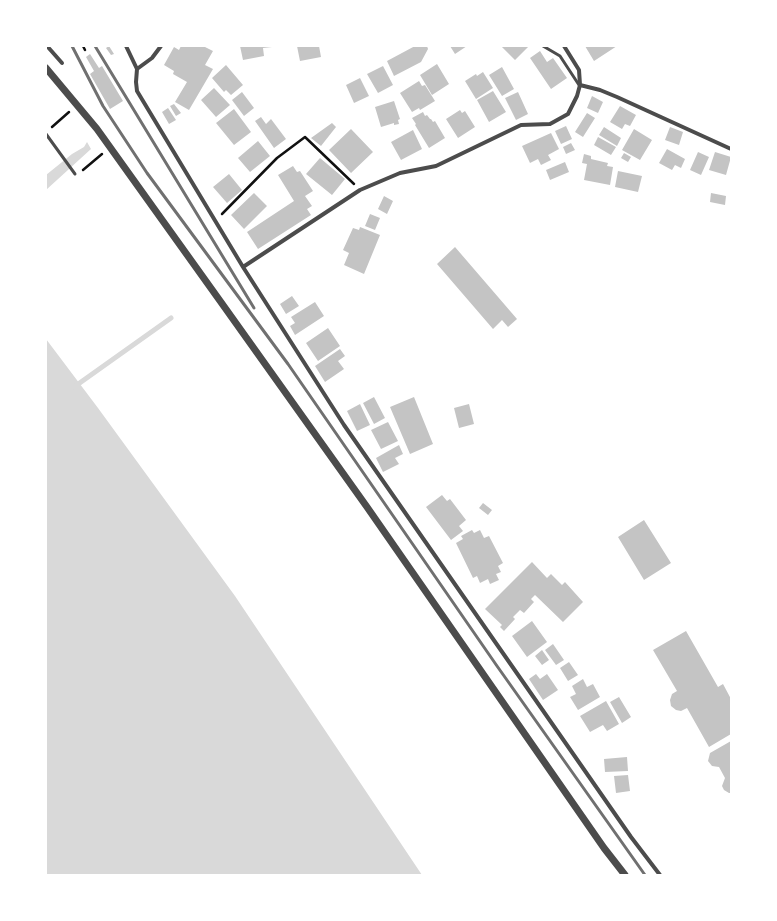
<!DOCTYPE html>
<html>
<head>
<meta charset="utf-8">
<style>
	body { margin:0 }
	#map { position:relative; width:777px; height:921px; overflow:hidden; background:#fff; font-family:"Times New Roman",serif }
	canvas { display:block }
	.frame { position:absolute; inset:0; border:47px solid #fff; pointer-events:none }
</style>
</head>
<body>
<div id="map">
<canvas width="777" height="921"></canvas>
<div class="frame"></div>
</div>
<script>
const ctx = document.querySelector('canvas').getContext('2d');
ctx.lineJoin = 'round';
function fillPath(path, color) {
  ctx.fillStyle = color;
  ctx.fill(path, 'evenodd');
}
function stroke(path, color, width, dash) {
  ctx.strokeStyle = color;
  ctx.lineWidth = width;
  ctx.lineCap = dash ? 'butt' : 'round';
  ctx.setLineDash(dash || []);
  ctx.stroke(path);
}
fillPath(new Path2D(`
	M87,142L91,149L46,190V175L72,154L84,147Z
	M46,339L98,408L235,596L422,875H46Z`), '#d9d9d9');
stroke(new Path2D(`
	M74,387L171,318`), '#d9d9d9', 5);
fillPath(new Path2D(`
	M109,46L114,54L111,55L106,48Z
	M181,46H203L213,51L205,65L213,69L189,110L175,102L187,82L173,74L174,71L164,65L174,47L179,50Z
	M240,46H272V47L263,48L264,56L243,60Z
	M297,46H319L321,57L300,61Z
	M415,46H427L428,49L421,62L394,76L387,61Z
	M450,46H467L455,54Z
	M501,46H529L515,60Z
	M585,46H617L594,61Z
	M540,51L547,62L553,58L567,78L551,89L530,58Z
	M90,54L99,68L102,66L123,101L110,109L90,74L94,71L86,57Z
	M437,64L449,84L432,95L420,75Z
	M226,65L243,85L231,95L226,90L224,92L212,78Z
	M383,66L393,85L378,93L367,74Z
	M502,67L514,89L502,96L489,75Z
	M483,72L493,88L476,99L465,81L476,74L477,76Z
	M360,78L369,96L354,103L346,85Z
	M419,81L422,86L425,85L435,101L420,110L419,108L412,112L400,93Z
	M214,88L230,105L216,117L201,100Z
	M493,91L506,112L489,122L477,100Z
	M242,92L254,108L244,116L232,100Z
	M518,92L528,114L516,120L505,98Z
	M592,96L603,102L598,113L587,108Z
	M394,101L400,119L398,120L399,124L394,125V123L381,127L375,107Z
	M174,104L181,113L176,116L170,106Z
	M620,106L636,115L630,126L625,124L622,129L610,122Z
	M168,108L176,120L169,124L162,112Z
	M234,109L251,132L234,145L216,123Z
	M460,110L462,113L465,111L475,127L458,138L446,119Z
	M423,112L425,116L427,115L430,119H431L433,122L435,121L445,138L429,148L415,125L416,124L412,118Z
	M587,113L595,118L583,137L575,132Z
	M261,117L266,124L271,119L286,139L274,148L255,121Z
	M332,123L336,127L321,146L311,138Z
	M566,126L572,139L561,144L555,131Z
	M604,127L621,138L617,146L599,135Z
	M670,127L683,132L679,145L665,140Z
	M351,129L373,152L351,173L329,150Z
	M634,129L652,140L640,160L622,150Z
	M413,130L422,149L401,160L391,142Z
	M551,133L559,149L548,155L551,160L541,165L538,159L530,163L522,146Z
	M598,137L616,147L611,155L594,145Z
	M258,141L270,156L250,172L238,158Z
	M571,143L575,150L566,154L563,147Z
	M667,149L685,159L681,168L675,165L672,170L659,163Z
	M698,152L709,157L701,175L690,170Z
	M715,152L731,157L726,175L709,170Z
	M624,153L631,157L628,162L621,158Z
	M584,154L591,156V159L608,163L607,166L613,167L610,185L584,180L587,164L582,163Z
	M320,158L345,179L332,195L306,174Z
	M565,162L569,172L550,180L546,170Z
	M293,166L297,172L300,171L313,191L305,196L312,206L307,209L311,215L258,249L247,232L294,201L278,175Z
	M618,171L642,176L638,192L615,187Z
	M229,174L242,190L227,203L213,187Z
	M254,193L267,206L244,229L231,215Z
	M711,193L726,196L725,205L710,202Z
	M384,196L393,201L387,214L378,209Z
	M370,214L380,218L375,230L365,226Z
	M360,227L380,235L364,274L344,265L349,253L343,250L353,228L359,230Z
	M455,247L517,319L508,327L502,320L493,329L437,264Z
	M292,296L299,306L286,314L280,304Z
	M315,302L324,316L295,335L290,326L295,323L291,317Z
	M328,328L340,346L318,361L306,343Z
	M340,349L345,356L338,361L344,369L325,382L315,366Z
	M374,397L385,418L374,424L363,403Z
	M414,397L433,444L410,454L390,407Z
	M360,404L370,425L357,431L347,411Z
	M469,404L474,424L459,428L454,408Z
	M388,422L398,441L381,449L371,430Z
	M399,445L403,454L395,458L399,464L383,472L376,458Z
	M442,495L447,501L450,499L466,520L459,526L463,531L451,540L426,507Z
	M483,503L492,510L488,515L479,508Z
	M644,520L671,563L644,580L618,537Z
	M472,530L474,533L480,530L484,538L489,536L503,563L498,566L501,572L496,574L499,580L490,584L488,579L480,583L477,576L473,578L456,543L463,539L461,536Z
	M532,562L547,578L551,574L562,585L565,582L583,602L563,622L535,595L531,599L534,602L524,613L520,610L513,617L515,619L504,631L500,627L502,625L485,609Z
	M532,621L547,642L527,657L512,636Z
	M686,631L718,687L723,684L731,699V734L709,747L687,708L681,711L676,710L671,706L670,700L672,694L677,691L653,650Z
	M553,644L564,660L556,665L545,650Z
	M542,650L549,660L542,665L535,656Z
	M569,662L578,675L568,681L560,668Z
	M536,674L540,679L547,674L558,690L543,700L529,679Z
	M583,679L587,687L593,684L600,697L578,710L570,697L576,694L572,686Z
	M619,697L631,717L622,723L610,702Z
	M606,701L619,724L607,731L603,725L590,732L580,716Z
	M731,741V793H729L724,790L722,786L725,778L719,767L712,766L708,761L710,753Z
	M627,757L628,771L605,772L604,759Z
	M628,775L630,791L616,793L614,776Z`), '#c4c4c4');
stroke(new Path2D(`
	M83,46L85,50
	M52,127L69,112
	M83,170L102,154
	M222,214L277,158L305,137L354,184`), '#111', 2.5);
stroke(new Path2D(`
	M543,46L560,56L579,85
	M46,134L75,174`), '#4c4c4c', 3);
stroke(new Path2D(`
	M47,46L62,63
	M126,46L137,69L136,82L137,91L243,267L344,425L631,837L660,875
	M137,69L152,58L161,46
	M580,85L600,90L617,97L731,149
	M243,267L360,190L400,173L436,166L521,125L550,124L568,114L577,96L580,85L579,70L564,46`), '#4c4c4c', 4);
stroke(new Path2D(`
	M46,68L97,129L223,305L367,507L604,848L625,875`), '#4c4c4c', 7);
stroke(new Path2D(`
	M72,46L103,106L147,173L288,364L497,666L645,875
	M95,46L254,308`), '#707070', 3);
</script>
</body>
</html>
